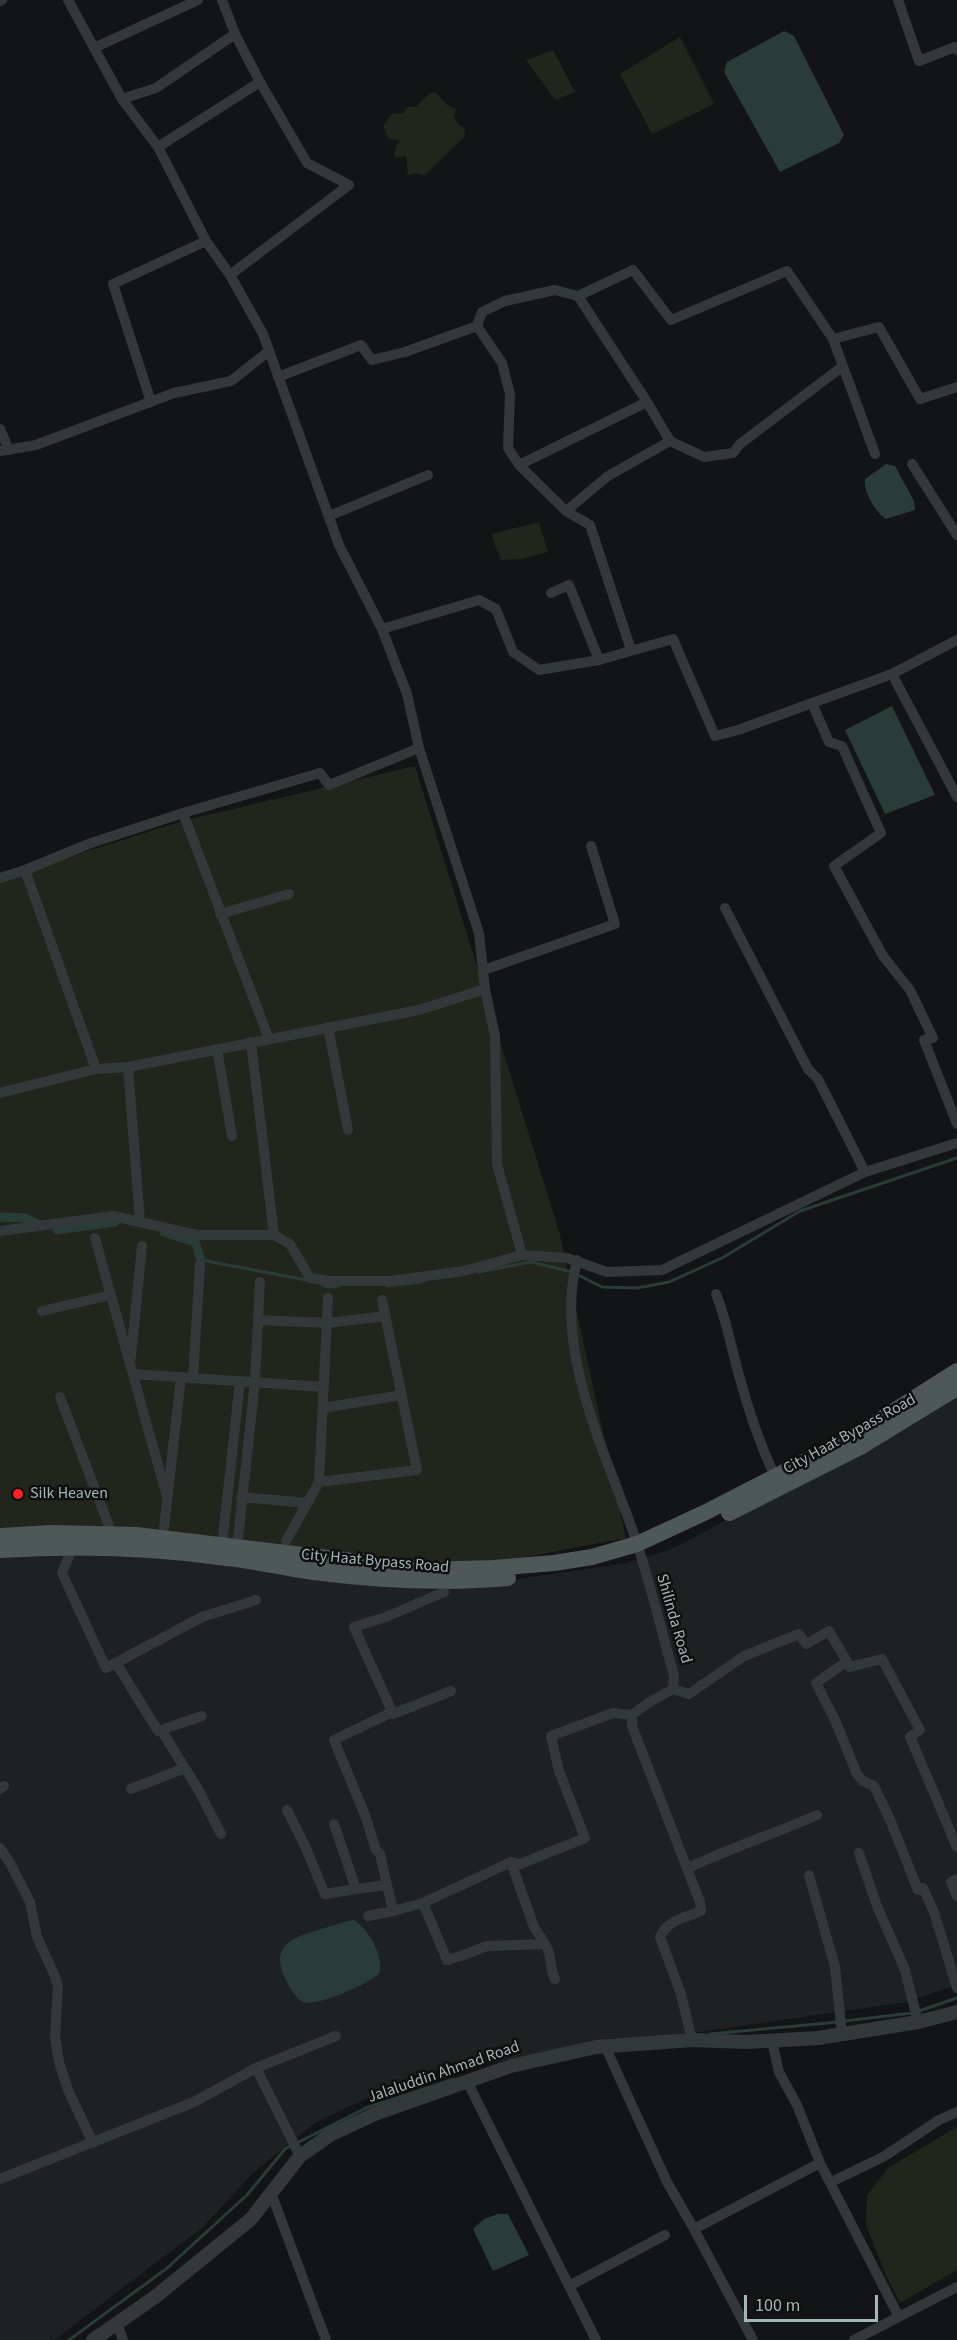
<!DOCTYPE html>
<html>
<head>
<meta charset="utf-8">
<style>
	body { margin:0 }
	#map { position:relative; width:957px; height:2340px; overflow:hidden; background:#131415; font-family:"Source Sans 3",sans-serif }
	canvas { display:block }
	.scale { position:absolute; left:744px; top:2295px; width:134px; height:27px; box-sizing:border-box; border:3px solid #a3b6b6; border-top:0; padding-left:8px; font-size:18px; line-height:21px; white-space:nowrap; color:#a3b6b6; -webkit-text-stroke:4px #0e0f0f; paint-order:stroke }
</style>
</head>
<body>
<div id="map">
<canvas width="957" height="2340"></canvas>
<div class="scale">100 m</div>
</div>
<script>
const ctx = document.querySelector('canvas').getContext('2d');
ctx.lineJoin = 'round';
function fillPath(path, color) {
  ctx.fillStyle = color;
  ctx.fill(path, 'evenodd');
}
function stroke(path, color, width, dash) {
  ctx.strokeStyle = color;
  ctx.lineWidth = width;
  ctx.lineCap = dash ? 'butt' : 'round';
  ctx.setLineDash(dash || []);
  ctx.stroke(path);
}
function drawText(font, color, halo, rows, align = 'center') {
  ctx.font = font + ' "Source Sans 3",sans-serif';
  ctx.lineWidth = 5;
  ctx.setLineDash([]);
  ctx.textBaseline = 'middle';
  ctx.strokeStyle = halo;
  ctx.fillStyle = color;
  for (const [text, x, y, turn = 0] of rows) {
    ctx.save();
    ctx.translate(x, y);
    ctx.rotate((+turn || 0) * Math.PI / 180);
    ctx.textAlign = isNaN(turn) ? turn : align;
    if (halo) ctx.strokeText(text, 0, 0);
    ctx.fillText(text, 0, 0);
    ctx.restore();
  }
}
fillPath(new Path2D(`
	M957,1388V1985L906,2002L422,2072L315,2123L253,2173L202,2228L54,2340H0V1551L97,1553L470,1586L627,1563L672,1549L859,1450Z`), '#1e2122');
fillPath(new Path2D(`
	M680,37L714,104L652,134L620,74Z
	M553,50L575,92L555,100L526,60Z
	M435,92L447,105L456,109L454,116L458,124L465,129L464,137L424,176L416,173L408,175L406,156L394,158L395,149L400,140L389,139L383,126L392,114L403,113L408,107H415L429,94Z
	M535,523H539L548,552L522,559L501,560L494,543L492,534Z
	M415,766L560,1235L626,1538L468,1568L0,1537V879L182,821Z
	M957,2127V2270L900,2303L885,2273L866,2225L867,2195L888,2168Z`), '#21251c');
fillPath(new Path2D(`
	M784,31L794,36L844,135L839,143L780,172L724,72L727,62Z
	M886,464L895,466L914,501L915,510L886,519C875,512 863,491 865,479Z
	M892,706L935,795L885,814L845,730Z
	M353,1920C368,1927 385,1958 379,1974C367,1984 318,2007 303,2002C295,1999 288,1984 284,1976C270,1943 296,1937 322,1929C332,1926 342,1922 353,1920Z
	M498,2214H508L529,2255L493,2271L473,2229L484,2219Z`), '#2a3c37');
stroke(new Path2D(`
	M201,1260L307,1280
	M479,1272L531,1262L572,1272
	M578,1275L602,1287L637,1288L669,1282L722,1258L800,1211L957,1158
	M322,1285L329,1287L339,1286
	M387,1286L422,1282
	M919,2011L957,1998
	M845,2021L912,2013
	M710,2034L838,2022
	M69,2340L166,2269L247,2195L285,2149L366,2108L454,2079`), '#2a3c37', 3);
stroke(new Path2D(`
	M0,1217L25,1218L42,1226
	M57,1230L115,1222
	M164,1232L195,1242L201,1260`), '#2a3c37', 9);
stroke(new Path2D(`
	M68,0L122,99L158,147L206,241L230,275L263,334L339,545L382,629L407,694L419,748L479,933L485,989L495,1036L497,1164L522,1255
	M222,0L235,34L260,82L307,163L349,185L230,275
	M898,0L919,61L955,47L957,50
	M0,1L2,0
	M94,48L198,0
	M122,99L156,88L235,34
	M158,147L260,82
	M477,326L502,363L510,394L508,448L519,465L566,511L590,525L631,650
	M833,339L875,454
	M278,377L361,345L372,360L405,352L477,326L482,312L505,301L555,290L578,296L633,270L671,320L787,271L833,339L879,327L920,399L957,387
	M151,402L113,284L206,241
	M0,429L9,450
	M670,441L704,457L733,453L740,444L843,366
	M0,451L36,445L174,393L231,381L269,351
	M912,464L957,535
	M519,465L647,402
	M566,511L608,476L670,441L647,402L578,296
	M329,516L428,475
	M551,593L569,585L599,660
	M382,629L479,600L496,609L513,652L539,670L599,660L673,639L715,736L738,730L892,674L957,640
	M892,674L957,797
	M812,703L829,742L842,746L881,833L834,866L883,956L910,990L933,1038L924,1040L957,1124
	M183,813L320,773L329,785L419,748
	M0,878L25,870
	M725,908L808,1069L818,1079L865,1172
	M220,914L289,894
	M484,970L615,924L591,846
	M328,1027L348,1130
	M251,1042L274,1235
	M217,1049L232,1136
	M128,1067L140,1222
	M96,1069L25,870L91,843L183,813L269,1039
	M0,1093L96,1069L128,1067L419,1010L485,989
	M0,1231L113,1216L197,1235H274L290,1244L310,1278L330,1281H390L464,1271L522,1255L567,1258L607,1272L662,1270L865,1172L957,1143
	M95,1238L167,1497
	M577,1260C553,1354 608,1456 637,1543C651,1587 662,1632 674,1676L673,1689L648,1703L632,1715V1726L700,1902L701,1911C685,1918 667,1920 660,1937L681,1994L692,2040
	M716,1294C727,1321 731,1348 739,1375C748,1410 760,1444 775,1477
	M42,1311L111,1295
	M258,1320L327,1323L386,1316
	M131,1357L142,1246
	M133,1374L324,1387
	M193,1378L200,1265
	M60,1397L112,1534
	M323,1408L402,1395
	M319,1482L417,1470L382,1300
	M241,1497L308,1503
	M164,1528L181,1377
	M286,1541L319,1482L328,1298
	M222,1546L240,1381
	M73,1547L62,1573L106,1668L202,1617L256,1600
	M237,1548L255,1381L260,1282
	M444,1592L386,1617L354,1627L393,1714L451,1691
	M846,1662L816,1683L835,1720L857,1774L863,1781L874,1786L891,1822L918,1890L923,1888L934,1912L957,1988
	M116,1663L158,1731L202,1716
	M673,1689L689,1694L744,1656L799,1634L806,1644L829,1631L850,1667L882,1659L920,1730L910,1737L957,1847
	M161,1730L198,1789L221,1834
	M0,1789L4,1786
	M131,1789L185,1768
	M287,1810L305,1846L325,1894L356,1889L334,1824
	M0,1848L10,1863L30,1902L37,1937L55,1976L58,1986L55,2036L59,2062L68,2090L93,2143
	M859,1853L877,1906L905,1970L918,2022
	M688,1868C730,1848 774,1834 817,1815
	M809,1875L835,1967L842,2034
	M957,1879L951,1882L957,1896
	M387,1885L393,1911L423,1903L511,1862L520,1864L585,1838L559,1771L551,1736L613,1713L632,1715
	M356,1889L387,1885L380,1854L376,1850L365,1815L334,1740L392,1712
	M423,1903L447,1960L461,1956L487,1946L545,1944L534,1927L511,1862
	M368,1916L393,1911
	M545,1944C554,1960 548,1966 555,1979
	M772,2041L779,2072L797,2105L820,2163L899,2317
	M605,2046L667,2182L694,2229L753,2340
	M256,2068L300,2156
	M467,2081L596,2340
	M0,2179L194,2102L256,2068L336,2036
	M831,2182L883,2157L939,2120L957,2112
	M271,2193L326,2340
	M694,2229L820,2163
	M569,2286L665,2235
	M117,2323L123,2340
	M854,2340L957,2287`), '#33393a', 10);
stroke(new Path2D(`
	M93,2340L155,2297L251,2219L300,2156L330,2135L375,2114L511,2066L596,2047L692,2040L747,2042L818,2038L918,2022L957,2012`), '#33393a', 14);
stroke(new Path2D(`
	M729,1513L862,1446L957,1388
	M0,1536L52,1533L136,1535L427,1570L494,1568L554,1563L592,1557L637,1544L704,1513L856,1435L957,1371
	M0,1550C76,1545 152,1547 227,1558C256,1561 284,1568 313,1572C377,1580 442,1584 508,1578`), '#4f5859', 16);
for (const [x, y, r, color] of [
	[18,1494,6,"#ff2023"]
]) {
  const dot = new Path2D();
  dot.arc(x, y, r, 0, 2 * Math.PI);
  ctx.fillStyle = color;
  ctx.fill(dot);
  stroke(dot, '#0e0f0f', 2);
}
drawText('16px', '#a3b6b6', '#0e0f0f', [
	["City Haat Bypass Road",850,1435,-29],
	["City Haat Bypass Road",375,1562,5],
	["Shilinda Road",673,1619,74],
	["Jalaluddin Ahmad Road",444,2073,-19]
]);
drawText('16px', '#a3b6b6', '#0e0f0f', [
	["Silk Heaven",30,1494]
], 'left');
</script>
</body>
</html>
